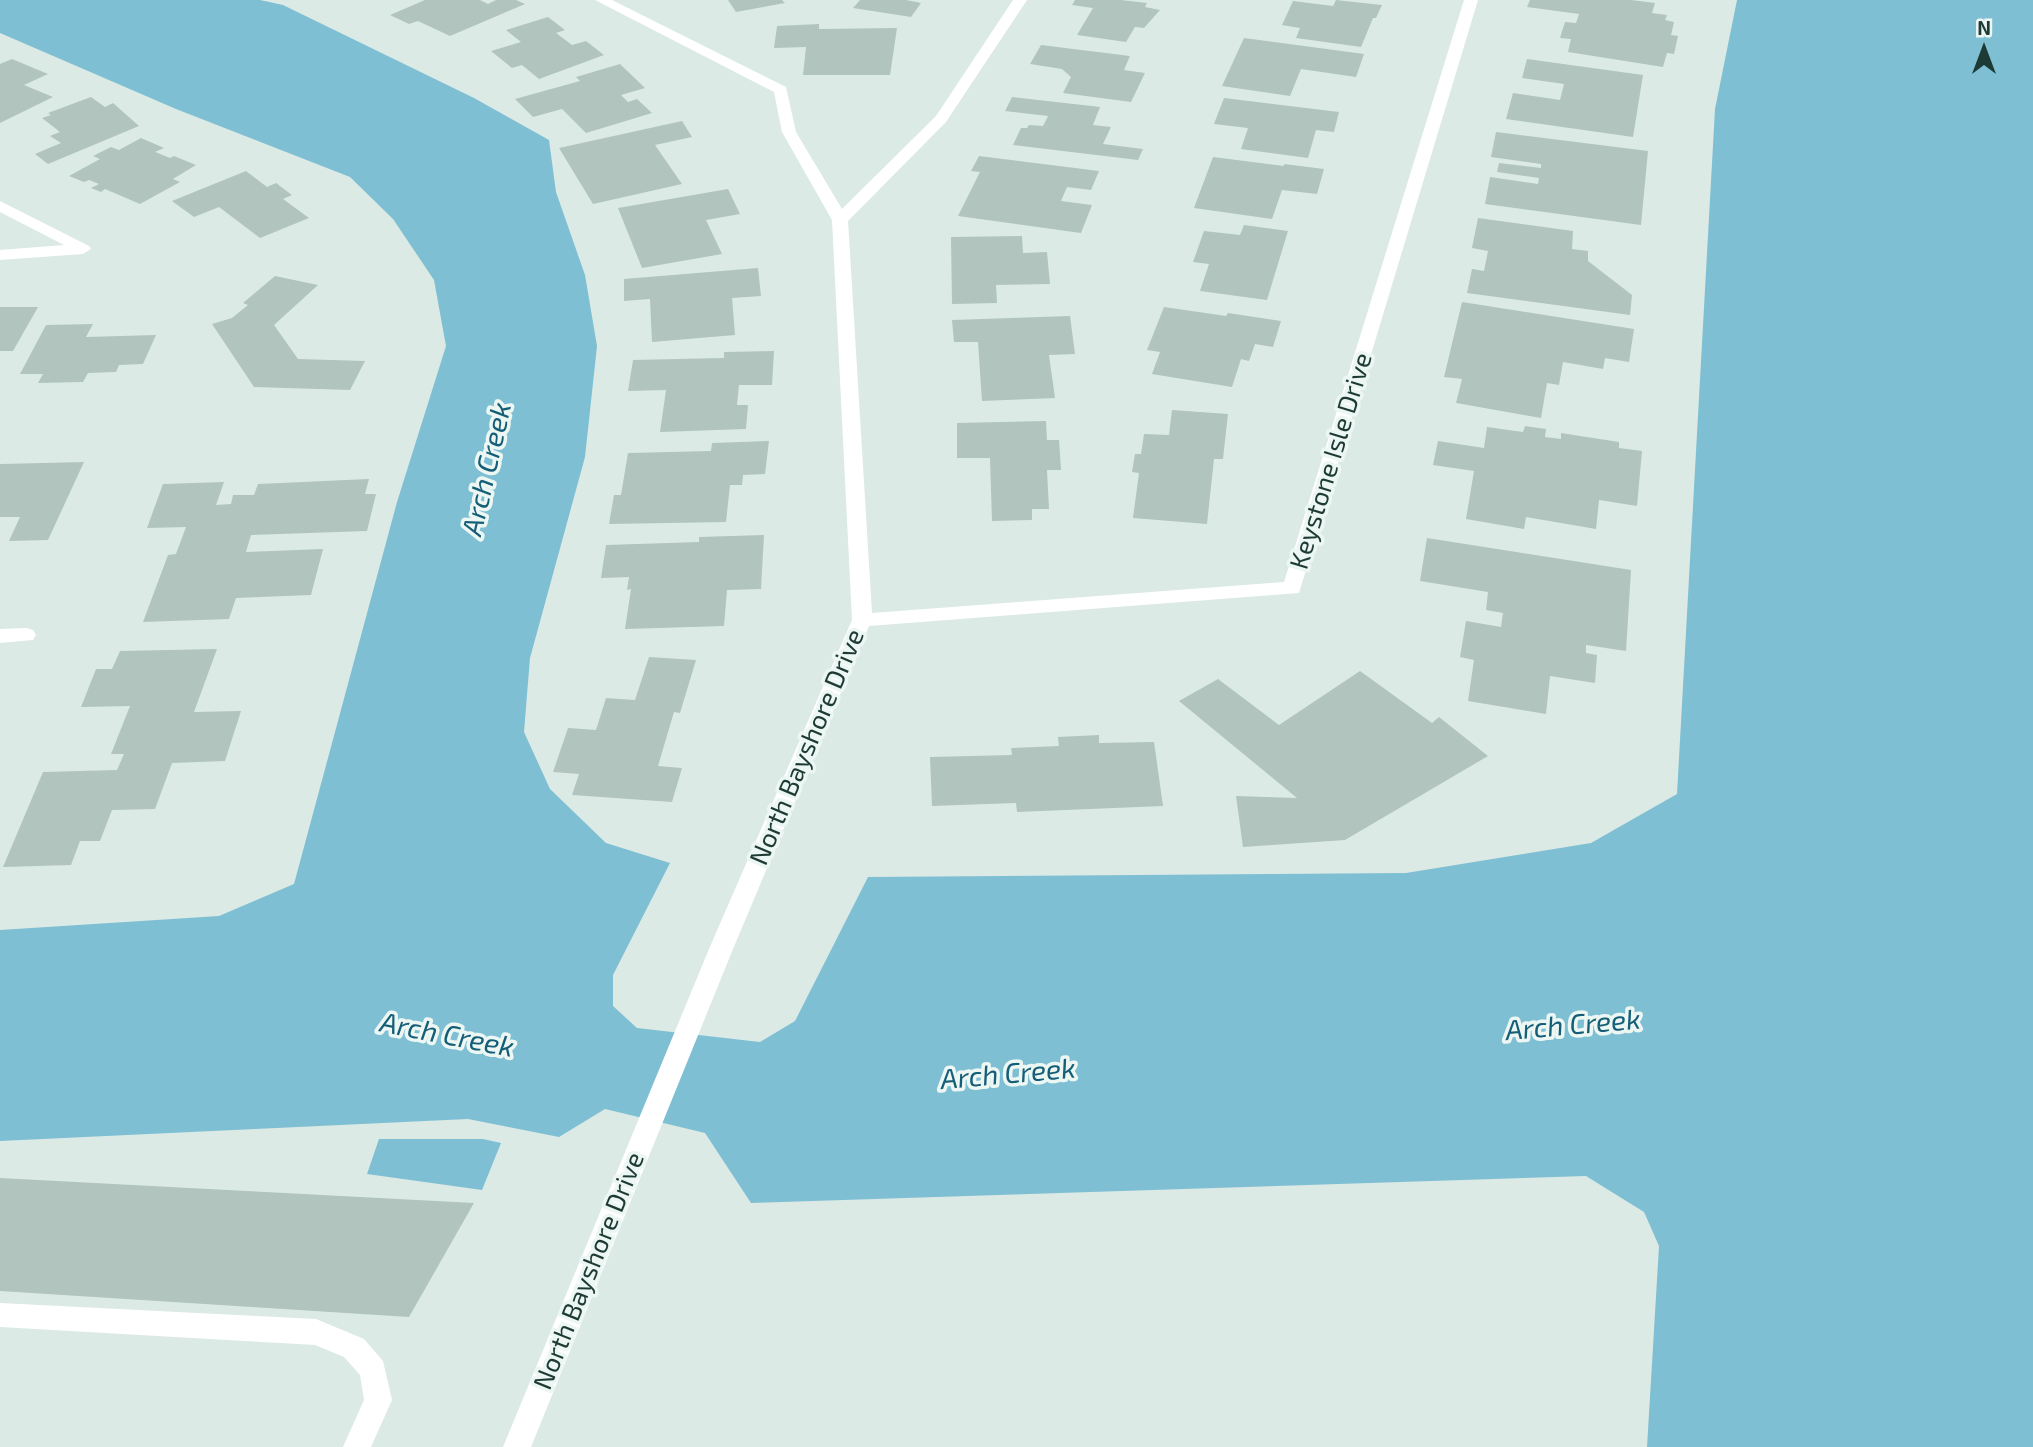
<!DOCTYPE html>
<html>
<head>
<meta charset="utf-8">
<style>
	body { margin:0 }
	#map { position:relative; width:2033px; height:1447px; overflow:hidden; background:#dceae5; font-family:"Exo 2",sans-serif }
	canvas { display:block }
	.north { position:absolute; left:1949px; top:14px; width:70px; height:70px; -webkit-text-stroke:5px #ecf6f2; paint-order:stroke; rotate:0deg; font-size:19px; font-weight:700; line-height:28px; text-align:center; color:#1d3a35 }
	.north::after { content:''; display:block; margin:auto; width:24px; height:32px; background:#1d3a35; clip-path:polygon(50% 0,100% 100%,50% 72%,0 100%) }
</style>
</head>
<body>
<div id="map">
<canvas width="2033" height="1447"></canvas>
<div class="north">N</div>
</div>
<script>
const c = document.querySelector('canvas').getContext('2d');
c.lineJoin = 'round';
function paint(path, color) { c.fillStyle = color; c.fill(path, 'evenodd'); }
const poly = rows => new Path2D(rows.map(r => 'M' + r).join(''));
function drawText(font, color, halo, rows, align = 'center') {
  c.font = font + ' "Exo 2",sans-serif'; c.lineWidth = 7; c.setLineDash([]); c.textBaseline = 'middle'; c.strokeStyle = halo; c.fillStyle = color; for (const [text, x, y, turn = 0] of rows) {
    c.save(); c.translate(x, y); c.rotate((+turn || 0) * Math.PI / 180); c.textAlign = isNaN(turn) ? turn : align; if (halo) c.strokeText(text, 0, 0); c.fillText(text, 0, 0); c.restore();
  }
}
paint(poly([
	[0,0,260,0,283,5,474,98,549,140,556,192,585,275,597,346,585,457,530,658,524,732,550,789,606,843,670,863,613,975,613,1006,637,1028,760,1042,795,1021,868,877,1406,873,1591,843,1677,794,1715,109,1737,0,2033,0,2033,1447,1647,1447,1659,1246,1644,1212,1586,1176,751,1203,705,1133,605,1109,559,1137,468,1119,0,1141,0,930,219,916,294,884,397,502,446,346,434,280,393,219,350,177,176,109,0,33],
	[379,1139,483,1139,501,1143,482,1190,367,1174]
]), '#7fbfd4');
paint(poly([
	[425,0,480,0,488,4,496,0,516,0,525,4,450,36,418,21,409,24,390,15],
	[728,0,782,0,785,3,736,12],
	[860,0,906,0,921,3,911,17,853,8],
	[1075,0,1121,0,1147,3,1145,7,1160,10,1144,28,1135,27,1126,42,1077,35,1093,8,1072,5],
	[1336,0,1382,5,1376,18,1373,18,1361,47,1296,38,1300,28,1282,25,1293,1,1333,6],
	[1530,0,1631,0,1655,3,1652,13,1667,15,1665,20,1674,22,1671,35,1678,36,1674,54,1667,53,1663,67,1568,52,1571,39,1560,38,1565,22,1576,23,1579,14,1527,7],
	[548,17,565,30,556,33,572,45,586,41,604,55,539,79,522,65,512,68,491,51,521,42,506,30],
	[819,24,819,29,897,28,890,75,803,75,806,47,774,48,777,26],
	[1244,38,1364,54,1356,77,1301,69,1290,96,1222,86],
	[1041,45,1130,56,1124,70,1145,73,1131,102,1063,93,1071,77,1062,69,1030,64],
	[12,59,48,74,24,85,53,97,0,123,0,64],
	[1527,59,1643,75,1633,137,1506,119,1513,93,1560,100,1564,84,1522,78],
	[620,64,645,88,621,95,628,102,637,99,652,113,586,133,562,109,533,117,515,99,580,81,576,77],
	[91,97,105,107,113,103,139,126,48,164,35,154,61,143,50,136,60,132,42,118,51,115,48,113],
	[1012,97,1100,107,1093,125,1111,127,1103,144,1143,149,1138,160,1013,145,1021,128,1027,128,1029,125,1043,126,1048,116,1005,111],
	[1224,98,1339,112,1334,132,1316,130,1308,158,1241,149,1248,128,1214,124],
	[682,121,692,137,655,145,682,184,593,204,559,148],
	[1496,132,1648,151,1641,225,1485,204,1490,177,1538,184,1539,178,1497,172,1499,163,1541,168,1541,164,1491,157],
	[141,138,164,148,155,152,170,158,174,156,196,165,173,179,180,182,140,204,105,189,101,192,91,188,99,184,89,180,84,182,69,176,100,159,93,156,111,147,119,150],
	[979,156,1099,171,1091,190,1067,187,1061,201,1092,205,1081,233,958,216,980,172,971,171],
	[1213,157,1284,166,1284,164,1324,169,1317,194,1282,190,1272,219,1194,208],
	[246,171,267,187,276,183,292,195,283,199,309,218,260,238,219,207,194,217,172,201],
	[728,189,740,214,706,220,722,254,642,268,618,208],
	[1478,218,1573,231,1572,249,1588,251,1588,261,1632,295,1630,315,1467,293,1472,269,1484,271,1488,251,1472,248],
	[1244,225,1288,231,1267,300,1200,291,1209,264,1193,262,1204,231,1240,235],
	[1022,236,1023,253,1047,252,1050,284,996,285,997,303,952,304,951,237],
	[758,268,761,296,732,298,735,335,652,342,650,299,624,301,624,279],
	[275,276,318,285,274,325,298,359,365,361,350,390,254,387,212,324,232,318,248,305,243,303],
	[1462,302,1634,329,1629,362,1605,358,1603,369,1563,362,1559,385,1547,383,1541,418,1456,403,1462,379,1444,377],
	[0,307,38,307,13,351,0,351],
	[1164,307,1226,316,1228,313,1281,321,1273,347,1255,344,1249,361,1241,359,1232,387,1152,374,1160,352,1147,350],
	[1070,316,1075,354,1049,355,1055,398,982,401,978,342,954,342,952,320],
	[93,324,86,337,156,335,143,364,119,365,116,372,88,373,83,382,38,383,43,374,20,374,46,325],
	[774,351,772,385,739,385,737,405,748,405,746,429,660,432,666,390,628,391,633,360,724,358,724,352],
	[1172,410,1228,414,1223,459,1214,459,1207,524,1133,518,1139,473,1132,472,1135,454,1141,454,1144,434,1169,435],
	[1046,421,1047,440,1059,440,1061,470,1047,470,1049,509,1032,509,1032,520,992,521,990,458,957,458,957,423],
	[1525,426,1546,429,1545,437,1561,439,1561,433,1619,442,1619,448,1642,451,1637,506,1599,500,1596,529,1526,517,1524,529,1466,519,1474,471,1433,465,1438,441,1484,448,1487,427,1523,432],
	[769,441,765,474,743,475,742,485,730,485,726,522,609,524,614,495,621,495,628,453,711,451,712,443],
	[84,462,48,540,9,541,20,517,0,517,0,464],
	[369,479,365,494,376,494,367,531,251,535,246,552,323,549,311,595,236,598,229,619,143,622,168,555,176,554,186,527,147,528,163,484,224,482,216,505,231,504,233,495,254,495,258,484],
	[764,535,761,589,727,590,724,626,625,629,631,589,627,590,629,577,601,578,606,545,699,542,699,537],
	[1427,538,1631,570,1626,651,1586,645,1586,653,1597,655,1595,683,1550,676,1546,714,1468,701,1474,660,1460,657,1466,621,1501,627,1503,613,1486,610,1488,592,1420,581],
	[217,649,194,712,241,711,225,761,172,763,155,809,112,810,100,841,80,841,71,865,3,867,43,772,117,770,124,754,111,754,130,706,81,707,96,669,112,669,120,651],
	[649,657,696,660,680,713,674,712,658,766,682,768,672,802,572,795,579,774,553,772,568,728,596,730,606,698,635,700],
	[1360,671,1432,723,1439,717,1488,756,1345,840,1243,847,1236,796,1297,798,1179,701,1218,679,1279,725],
	[1099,735,1099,743,1154,742,1163,806,1017,812,1016,803,932,806,930,757,1012,755,1011,748,1059,746,1058,737],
	[0,1178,474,1203,409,1317,0,1291]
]), '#b1c4be');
paint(poly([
	[0,1303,316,1319,364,1339,383,1361,392,1400,371,1447,343,1447,364,1400,360,1375,344,1357,315,1345,0,1327,0,1303]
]), '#fff');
paint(poly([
	[595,0,612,0,786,87,796,132,842,209,936,116,1013,0,1027,0,946,122,848,221,872,613,1284,582,1464,0,1478,0,1299,593,869,626,733,949,531,1447,503,1447,709,949,852,620,832,220,782,132,774,92,595,0],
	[0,201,89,246,91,249,83,254,0,260,0,250,64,245,0,212,0,201],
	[26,628,33,630,36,635,33,640,0,643,0,629,26,628]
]), '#fff');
drawText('26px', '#1d3a35', '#ecf6f2', [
	["Keystone Isle Drive",1331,461,-73],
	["North Bayshore Drive",807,747,-67],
	["North Bayshore Drive",589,1271,-68]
]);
drawText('italic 28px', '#155e78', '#ecf6f2', [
	["Arch Creek",487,469,-77],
	["Arch Creek",1573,1025,-5],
	["Arch Creek",447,1035,11],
	["Arch Creek",1008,1074,-5]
]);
</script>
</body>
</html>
